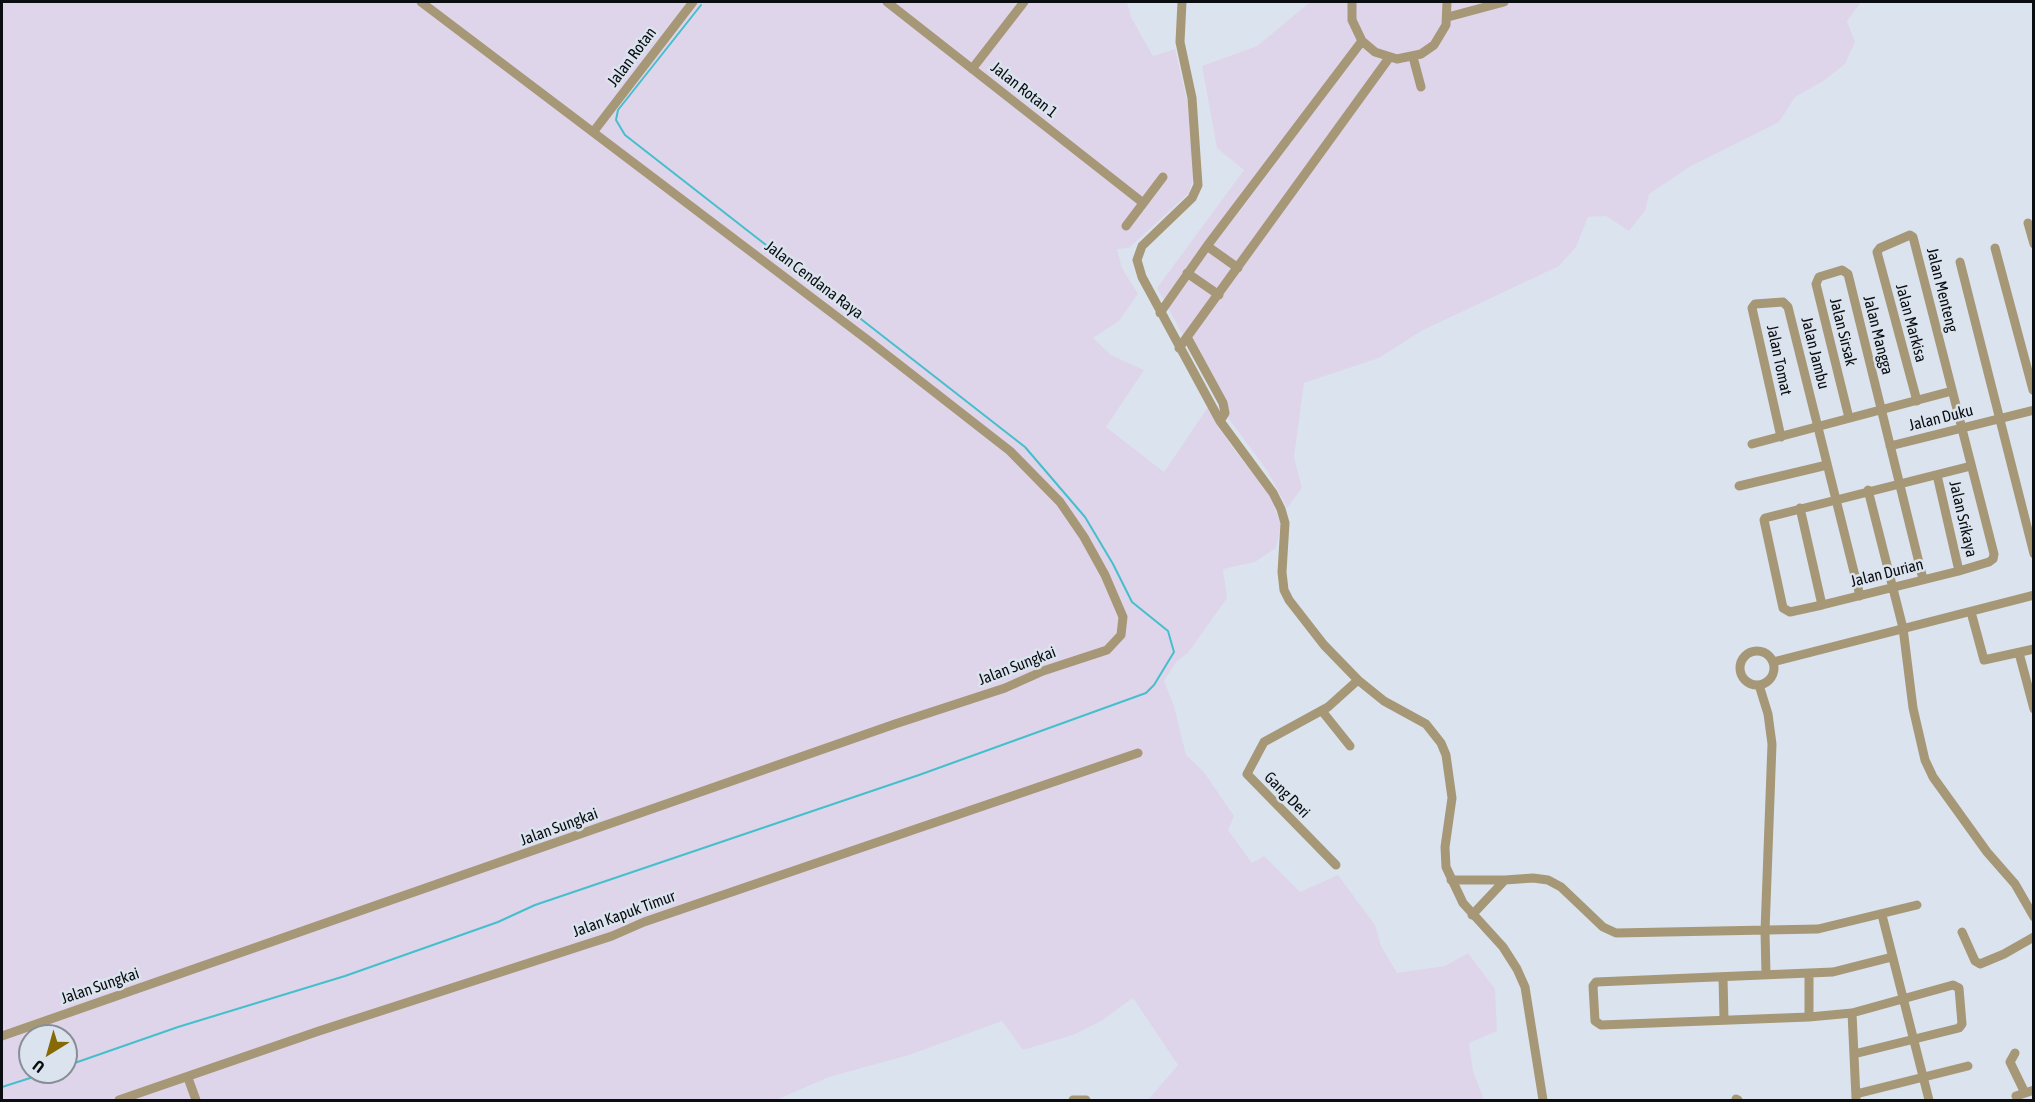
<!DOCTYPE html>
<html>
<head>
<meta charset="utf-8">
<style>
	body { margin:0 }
	#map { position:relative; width:2035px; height:1102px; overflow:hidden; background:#dbe4ee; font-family:"Asap Condensed",sans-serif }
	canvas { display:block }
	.frame { position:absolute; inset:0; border:3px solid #0b0e11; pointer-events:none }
	.north { position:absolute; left:18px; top:1024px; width:60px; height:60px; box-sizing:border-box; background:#dbe4ee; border:2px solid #888e96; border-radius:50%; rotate:217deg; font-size:16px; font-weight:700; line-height:24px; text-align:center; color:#0b0e11 }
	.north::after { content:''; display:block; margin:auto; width:21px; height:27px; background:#866a05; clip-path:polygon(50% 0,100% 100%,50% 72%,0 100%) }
</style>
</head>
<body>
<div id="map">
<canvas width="2035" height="1102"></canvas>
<div class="frame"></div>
<div class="north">U</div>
</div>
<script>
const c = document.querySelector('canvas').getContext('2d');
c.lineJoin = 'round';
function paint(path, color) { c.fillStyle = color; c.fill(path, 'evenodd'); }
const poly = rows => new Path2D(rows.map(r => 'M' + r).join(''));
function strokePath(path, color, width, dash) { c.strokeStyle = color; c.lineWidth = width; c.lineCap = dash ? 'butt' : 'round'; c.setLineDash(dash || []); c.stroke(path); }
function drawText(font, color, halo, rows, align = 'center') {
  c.font = font + ' "Asap Condensed",sans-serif'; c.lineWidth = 5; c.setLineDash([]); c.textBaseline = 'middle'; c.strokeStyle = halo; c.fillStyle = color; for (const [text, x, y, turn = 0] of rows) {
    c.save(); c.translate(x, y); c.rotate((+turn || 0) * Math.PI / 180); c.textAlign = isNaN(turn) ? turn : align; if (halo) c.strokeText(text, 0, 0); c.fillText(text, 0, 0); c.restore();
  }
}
paint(poly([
	[2,2,1127,2,1131,17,1153,56,1175,49,1188,105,1193,179,1189,193,1129,248,1117,249,1122,268,1138,294,1119,321,1093,338,1111,355,1144,370,1106,427,1164,472,1208,407,1230,444,1270,496,1281,525,1276,548,1255,562,1223,569,1227,598,1188,653,1177,661,1164,681,1174,706,1186,755,1204,772,1234,816,1228,830,1252,863,1264,856,1300,892,1338,875,1375,925,1381,946,1397,973,1445,966,1468,953,1495,989,1497,1031,1469,1043,1473,1071,1484,1100,1148,1100,1178,1065,1133,998,1101,1021,1073,1035,1023,1050,1002,1021,909,1055,829,1077,776,1100,2,1100],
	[30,1036,66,1036,66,1072,30,1072],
	[1310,2,1861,2,1847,21,1855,42,1845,64,1825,80,1795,97,1779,122,1691,166,1649,194,1645,211,1629,231,1606,216,1588,217,1576,247,1559,266,1421,331,1379,358,1304,383,1294,457,1302,488,1287,508,1268,472,1229,419,1157,288,1244,170,1217,148,1202,66,1257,46]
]), '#ded5ea');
strokePath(poly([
	[66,1066,178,1027,345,976,498,922,535,905,919,775,1146,693,1154,685,1174,652,1168,631,1132,602,1113,564,1085,517,1025,447,625,135,616,120,618,110,701,5],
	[2,1087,49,1072]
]), '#45bfcc', 2);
strokePath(poly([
	[887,2,1142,202],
	[1182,2,1180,42,1192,98,1198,185,1192,198,1142,246,1137,260,1142,277,1220,421,1273,493,1281,509,1285,523,1282,572,1284,590,1289,600,1324,645,1358,680,1384,701,1426,724,1441,743,1446,755,1452,798,1445,847,1446,867,1463,903,1503,947,1517,969,1525,987,1543,1100],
	[1352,2,1352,20,1362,41,1375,52,1397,59,1421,54,1434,45,1446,25,1447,2],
	[1448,17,1504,2],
	[1413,57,1421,87],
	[972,69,1024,2],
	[594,131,693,2],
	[2028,223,2034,244],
	[1126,226,1163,177],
	[1207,246,1238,268],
	[1995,248,2033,390],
	[1960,262,2034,554],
	[1187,273,1219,295],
	[1160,313,1207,246,1362,41],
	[1187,337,1223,403,1225,413,1220,421],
	[1179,348,1389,58],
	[1917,401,1877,252,1880,248,1910,235,1913,237,1994,554,1993,559,1989,562,1959,571,1822,605,1790,612,1783,608,1764,520,1765,518,1971,466],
	[1849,418,1816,284,1819,277,1842,270,1848,274,1923,579],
	[1781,437,1752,308,1755,304,1783,302,1788,307,1860,596],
	[1752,444,1952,391],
	[1890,446,2034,410],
	[1937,475,1959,571],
	[1739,486,1827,465],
	[1868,490,1903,628,1913,708,1925,760,1933,777,1987,852,2015,884,2034,917],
	[1800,508,1822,605],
	[1971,612,1984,660,2034,649],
	'1740 668a17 17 0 1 1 34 0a17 17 0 1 1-34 0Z',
	[2019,653,2034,709],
	[1773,662,2034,595],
	[1759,685,1768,714,1772,744,1765,931,1766,975],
	[1322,711,1350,746],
	[1336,865,1247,774,1264,742,1328,707,1358,680],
	[1451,880,1505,880,1533,878,1548,880,1561,887,1603,927,1616,933,1818,929,1917,905],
	[1472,915,1505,880],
	[1882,915,1929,1100],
	[1962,932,1975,961,1980,964,2004,954,2034,937],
	[1809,974,1809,1017],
	[1723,977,1724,1019],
	[1852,1013,1856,1098],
	[2,1036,895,724,1005,688,1043,671,1107,650,1121,635,1123,617,1105,575,1084,537,1060,502,1010,451,869,341,421,2],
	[2015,1053,2010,1062,2025,1093],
	[1854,1054,1959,1028,1962,1024,1959,988,1953,985,1852,1013,1809,1017,1601,1025,1595,1021,1593,986,1596,982,1833,972,1892,957],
	[188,1078,196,1100],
	[1856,1094,1968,1066],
	[2016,1096,2034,1090],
	[1736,1099,1738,1100],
	[119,1100,319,1031,612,936,644,922,1138,753],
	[1073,1100,1086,1100]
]), '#a69877', 9);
drawText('16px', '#0b0e11', '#dbe4ee', [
	["Jalan Rotan",632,57,-53],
	["Jalan Rotan 1",1024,90,38],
	["Jalan Cendana Raya",814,280,37],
	["Jalan Menteng",1942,290,76],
	["Jalan Markisa",1911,323,75],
	["Jalan Sirsak",1843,332,76],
	["Jalan Mangga",1878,335,76],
	["Jalan Jambu",1815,353,76],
	["Jalan Tomat",1779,360,78],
	["Jalan Duku",1941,418,-14],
	["Jalan Srikaya",1963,519,77],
	["Jalan Durian",1887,573,-14],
	["Jalan Sungkai",1017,666,-21],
	["Gang Deri",1287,795,45],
	["Jalan Sungkai",559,827,-20],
	["Jalan Kapuk Timur",624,914,-20],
	["Jalan Sungkai",100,986,-19]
]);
</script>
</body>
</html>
